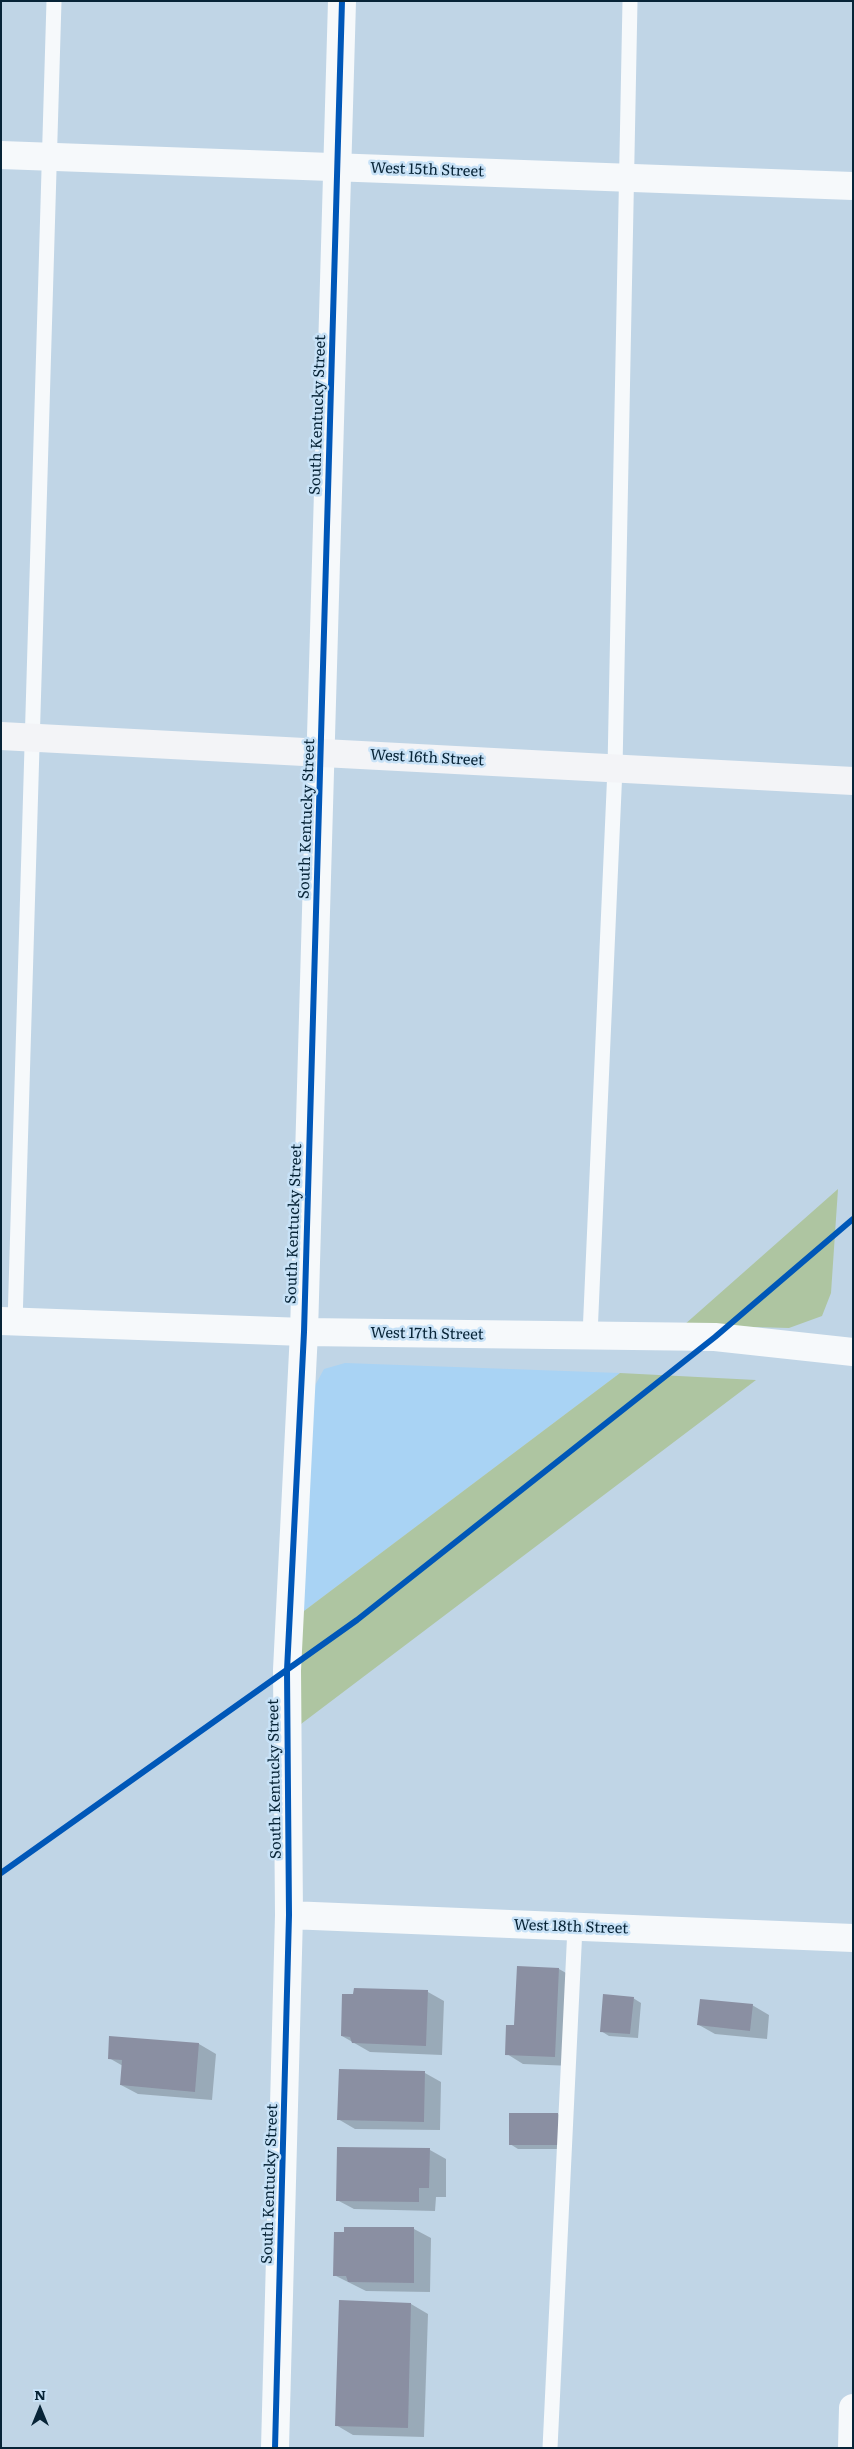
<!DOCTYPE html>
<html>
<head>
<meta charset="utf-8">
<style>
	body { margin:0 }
	#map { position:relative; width:854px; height:2449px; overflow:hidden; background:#c0d5e6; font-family:Literata,serif }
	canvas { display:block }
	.frame { position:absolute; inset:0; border:2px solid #072437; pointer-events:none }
	.north { position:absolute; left:15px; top:2384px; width:50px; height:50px; -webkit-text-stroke:4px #c8e2f7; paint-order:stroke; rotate:0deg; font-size:14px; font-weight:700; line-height:20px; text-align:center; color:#072437 }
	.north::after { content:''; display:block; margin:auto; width:18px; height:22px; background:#072437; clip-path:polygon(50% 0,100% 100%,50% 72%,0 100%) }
</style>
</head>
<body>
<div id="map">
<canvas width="854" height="2449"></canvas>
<div class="frame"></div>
<div class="north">N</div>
</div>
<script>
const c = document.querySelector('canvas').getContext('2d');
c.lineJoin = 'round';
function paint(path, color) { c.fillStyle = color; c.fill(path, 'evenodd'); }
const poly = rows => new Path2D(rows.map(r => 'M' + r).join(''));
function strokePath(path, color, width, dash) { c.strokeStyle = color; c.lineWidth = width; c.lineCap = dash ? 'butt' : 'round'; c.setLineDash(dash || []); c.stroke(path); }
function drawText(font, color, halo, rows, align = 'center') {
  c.font = font + ' Literata,serif'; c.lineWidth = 5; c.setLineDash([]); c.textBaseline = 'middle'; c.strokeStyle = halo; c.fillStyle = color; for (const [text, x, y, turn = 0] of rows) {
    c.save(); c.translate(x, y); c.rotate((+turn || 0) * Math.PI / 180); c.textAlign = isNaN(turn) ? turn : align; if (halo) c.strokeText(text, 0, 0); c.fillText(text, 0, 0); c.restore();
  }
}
paint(poly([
	[345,1363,620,1373,300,1614,312,1391,324,1369]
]), '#a9d3f4');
paint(poly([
	[838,1189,831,1293,822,1316,789,1328,684,1325],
	[620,1373,756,1380,301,1724,300,1614]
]), '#aec5a1');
paint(poly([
	[559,1969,575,1978,572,2066,523,2064,507,2054,515,2027],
	[428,1992,444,2001,442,2055,370,2052,342,2036],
	[633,1998,641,2003,638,2038,609,2036,601,2031],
	[752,2005,769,2015,767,2039,715,2034,699,2025],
	[110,2037,199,2044,216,2054,212,2100,138,2094,121,2085,123,2066,109,2058],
	[425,2073,441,2082,440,2130,355,2129,338,2119],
	[558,2114,566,2119,566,2149,518,2149,510,2144],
	[430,2150,446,2159,446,2197,436,2197,435,2211,354,2209,337,2200],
	[345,2228,414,2229,431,2238,430,2292,366,2291,334,2275],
	[340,2302,411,2304,428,2314,424,2437,353,2435,336,2425]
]), '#0003');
paint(poly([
	[517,1966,559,1968,555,2057,505,2055,506,2025,514,2025],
	[354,1988,428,1990,426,2046,352,2043,350,2037,341,2036,342,1994,353,1994],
	[603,1994,634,1997,630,2034,600,2032],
	[700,1999,753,2004,750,2031,697,2025],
	[109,2036,199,2043,195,2092,120,2085,122,2060,108,2059],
	[339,2069,425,2071,424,2122,337,2120],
	[509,2113,558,2113,558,2145,509,2145],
	[337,2147,430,2148,429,2188,419,2188,419,2202,336,2201],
	[344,2227,414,2227,414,2283,348,2282,346,2276,333,2276,334,2232,344,2232],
	[339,2300,411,2303,408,2428,335,2426]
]), '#8a8fa2');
strokePath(poly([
	[15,1323,54,1],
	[590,1335,615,768,630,1],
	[550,2448,575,1927]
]), '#f6f9fb', 15);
strokePath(poly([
	[1,155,853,186],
	[1,1321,304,1332,715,1337,853,1352],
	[289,1915,853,1938],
	[275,2448,289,1915,287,1670,304,1332,342,1],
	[852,2448,853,2408]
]), '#f6f9fb', 28);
strokePath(poly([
	[1,736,853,781]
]), '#f3f4f7', 28);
strokePath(poly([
	[1,1873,357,1620,715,1337,853,1219],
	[275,2448,289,1915,287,1670,304,1332,342,1]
]), '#0057b8', 6);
drawText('15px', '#072437', '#c8e2f7', [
	["West 15th Street",427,170,2],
	["South Kentucky Street",318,415,-88],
	["West 16th Street",427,758,3],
	["South Kentucky Street",307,819,-88],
	["South Kentucky Street",294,1224,-88],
	["West 17th Street",427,1334,1],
	["South Kentucky Street",275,1779,-91],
	["West 18th Street",571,1927,2],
	["South Kentucky Street",270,2184,-88]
]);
</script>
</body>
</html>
